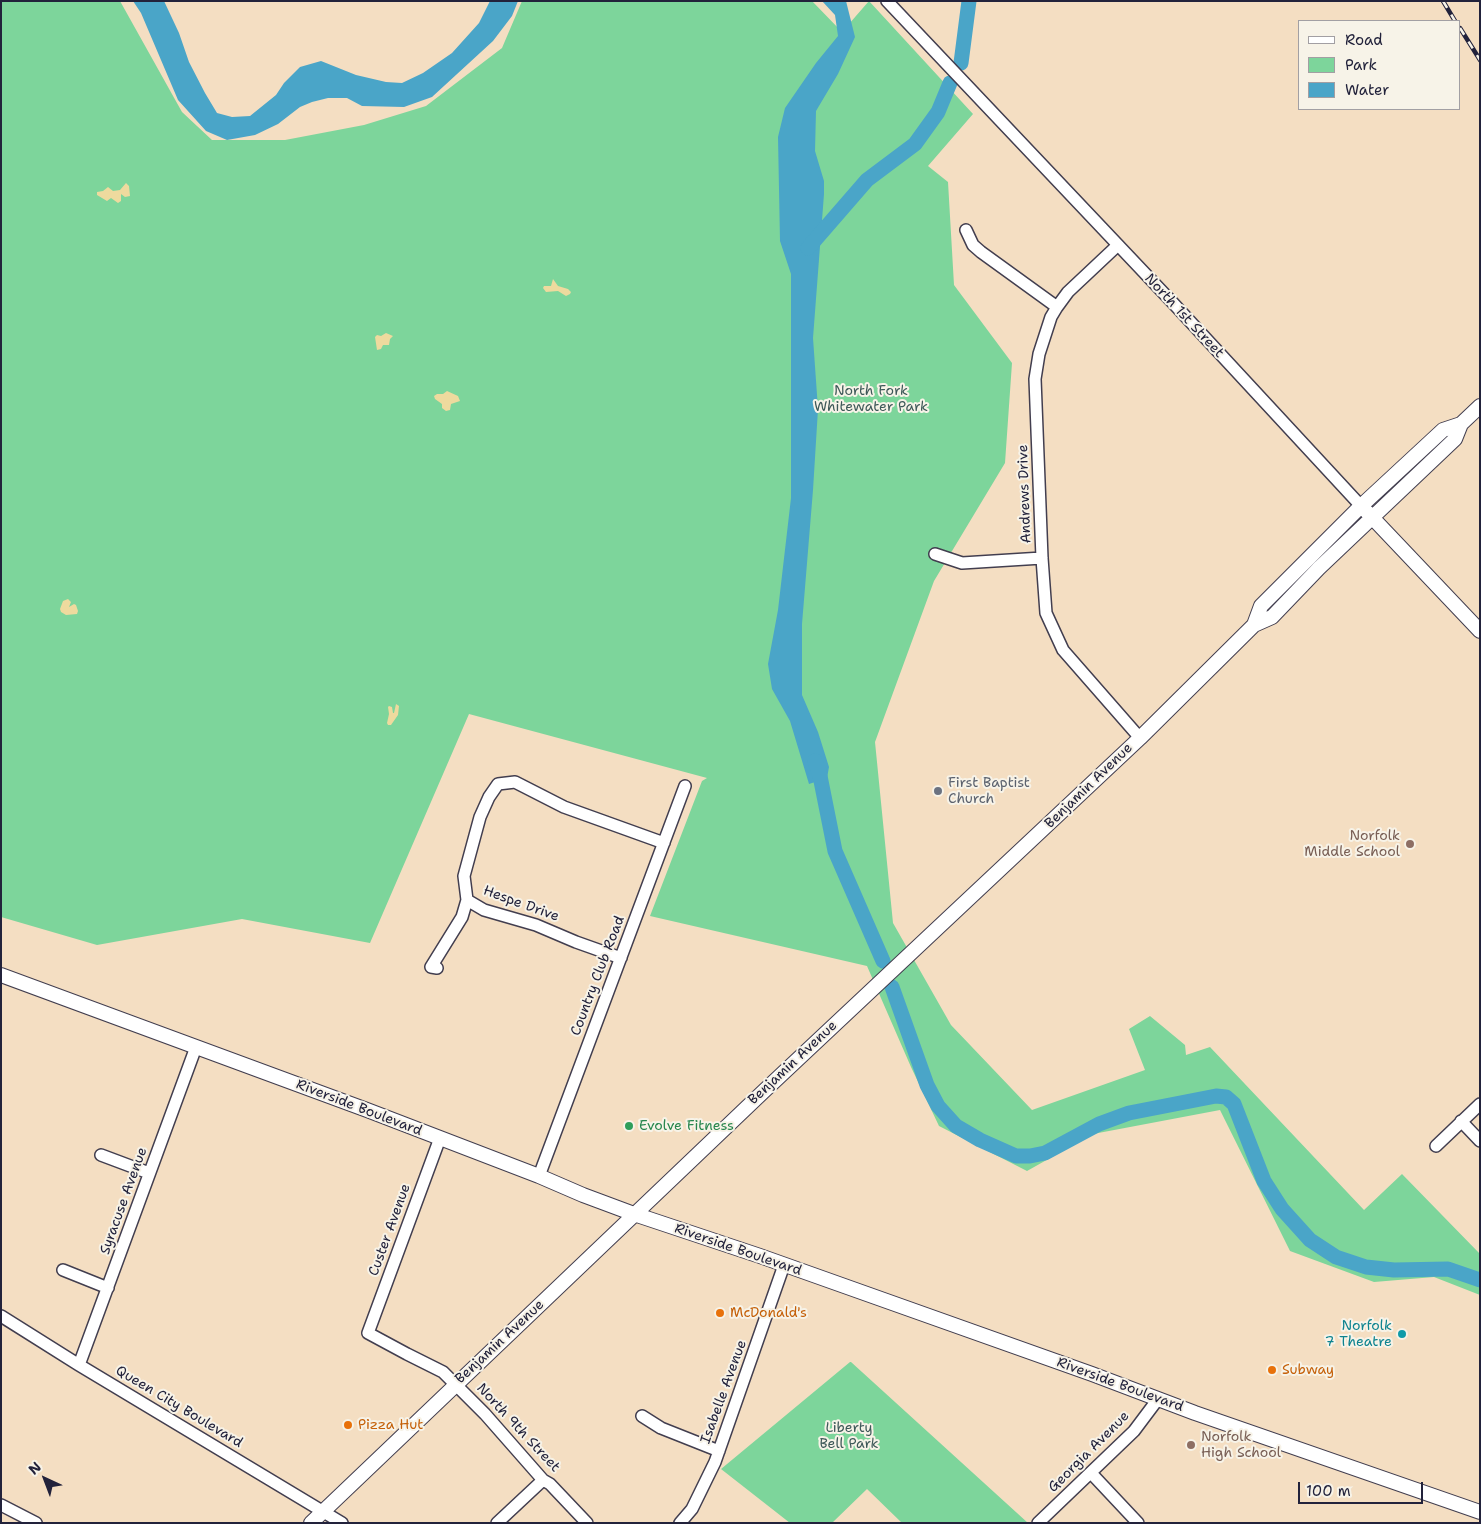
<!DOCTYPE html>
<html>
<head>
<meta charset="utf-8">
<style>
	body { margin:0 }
	#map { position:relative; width:1481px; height:1524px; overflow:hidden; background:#f4dec2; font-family:"Shantell Sans",sans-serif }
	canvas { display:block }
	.frame { position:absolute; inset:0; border:2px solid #22223b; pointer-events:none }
	.legend { position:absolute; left:1298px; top:20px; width:162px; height:90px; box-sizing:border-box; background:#f7f3e8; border:1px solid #a29fa3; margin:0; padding:6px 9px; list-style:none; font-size:15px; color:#22223b }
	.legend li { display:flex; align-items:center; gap:10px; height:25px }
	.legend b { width:25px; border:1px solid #a29fa3 }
	.north { position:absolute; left:20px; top:1454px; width:50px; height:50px; -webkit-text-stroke:4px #f7f3e8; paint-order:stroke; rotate:317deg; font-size:14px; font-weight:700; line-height:20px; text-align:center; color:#22223b }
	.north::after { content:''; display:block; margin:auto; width:18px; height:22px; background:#22223b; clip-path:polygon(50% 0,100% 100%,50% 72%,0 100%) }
	.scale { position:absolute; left:1298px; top:1482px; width:125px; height:22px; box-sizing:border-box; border:2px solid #22223b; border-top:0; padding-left:6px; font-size:15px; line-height:18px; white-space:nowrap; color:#22223b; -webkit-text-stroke:4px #f7f3e8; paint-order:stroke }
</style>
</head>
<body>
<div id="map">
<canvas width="1481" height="1524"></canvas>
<div class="frame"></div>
<ul class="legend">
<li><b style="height:6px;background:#fff"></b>Road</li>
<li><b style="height:14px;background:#7dd59b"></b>Park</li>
<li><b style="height:14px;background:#4aa5c8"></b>Water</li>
</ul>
<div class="north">N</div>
<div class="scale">100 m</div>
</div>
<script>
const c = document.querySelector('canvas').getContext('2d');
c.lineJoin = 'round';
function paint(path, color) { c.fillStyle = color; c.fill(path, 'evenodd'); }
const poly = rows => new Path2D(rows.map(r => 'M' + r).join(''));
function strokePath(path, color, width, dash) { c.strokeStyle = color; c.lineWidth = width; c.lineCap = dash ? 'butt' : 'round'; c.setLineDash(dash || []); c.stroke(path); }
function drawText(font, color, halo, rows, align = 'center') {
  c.font = font + ' "Shantell Sans",sans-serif'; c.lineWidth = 4; c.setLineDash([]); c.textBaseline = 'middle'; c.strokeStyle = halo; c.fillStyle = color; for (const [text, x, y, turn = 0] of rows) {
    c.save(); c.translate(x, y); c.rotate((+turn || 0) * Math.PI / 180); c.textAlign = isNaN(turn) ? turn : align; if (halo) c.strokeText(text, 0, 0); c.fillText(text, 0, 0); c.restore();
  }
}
paint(poly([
	[1,1,120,1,182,112,212,140,285,140,364,125,426,106,502,48,522,1,812,1,842,32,869,1,973,114,928,166,948,182,954,285,1012,363,1005,463,934,581,875,742,893,923,951,1025,1032,1110,1145,1070,1129,1029,1150,1016,1185,1045,1186,1055,1210,1047,1364,1210,1402,1174,1480,1254,1480,1295,1434,1277,1374,1282,1290,1251,1220,1110,1093,1134,1027,1171,939,1126,911,1067,867,966,650,916,702,781,707,778,469,714,370,943,242,919,97,945,1,917],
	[850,1362,851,1362,1028,1523,902,1523,867,1489,832,1523,790,1523,721,1469]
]), '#7dd59b');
paint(poly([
	[126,183,129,186,130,196,125,197,121,194,121,201,118,203,111,198,107,201,97,195,97,192,103,191,108,187,113,191,120,190],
	[553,279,558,286,568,289,571,292,570,294,566,296,558,291,546,292,543,288,544,286,551,286],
	[386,333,393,336,390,339,389,345,383,345,381,349,377,350,375,337,377,335,381,336],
	[447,391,458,396,460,401,451,404,450,410,446,411,442,408,442,404,435,399,434,396,437,394,443,394],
	[68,599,71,602,69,607,74,604,76,605,78,611,77,614,66,615,61,612,60,609,63,601],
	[396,704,399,706,398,715,391,725,388,725,387,723,389,714,388,707,389,706,392,707,393,713,394,713]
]), '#eeda9e');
paint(poly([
	[133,1,164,1,179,33,189,62,205,93,217,113,232,117,250,116,276,95,284,83,300,67,321,61,356,75,386,82,402,83,423,73,452,53,479,23,490,1,518,1,512,16,493,41,432,97,404,107,362,106,347,98,328,98,312,102,300,107,278,124,255,135,227,140,206,131,178,100,141,13],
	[822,1,846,1,855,37,838,74,816,111,815,151,824,181,824,194,813,338,818,409,813,490,802,624,802,695,818,732,829,767,827,778,809,784,790,721,772,689,768,664,778,610,791,498,791,274,780,241,778,137,785,108,816,63,838,36,835,15]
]), '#4aa5c8');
strokePath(poly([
	[961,63,969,1],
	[808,248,867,180,915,144,938,112,950,83],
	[815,761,819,771,835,851,883,961],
	[892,987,927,1085,938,1106,956,1126,980,1140,1016,1156,1030,1156,1045,1153,1099,1124,1129,1113,1216,1096,1226,1097,1234,1104,1264,1181,1282,1209,1310,1240,1336,1257,1366,1267,1394,1270,1448,1269,1480,1280]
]), '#4aa5c8', 15);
const minor = poly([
	[887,1,1173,303,1361,506],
	[966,230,973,245,981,252,1057,307],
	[1118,245,1068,292,1057,307,1051,317,1039,354,1035,379,1042,558,1046,613,1063,650,1140,738],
	[935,554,962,563,1042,558],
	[467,900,484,910,536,925,576,942,621,958],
	[437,968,431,967,462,917,467,900,464,876,480,817,489,797,498,784,515,782,564,807,664,843],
	[1461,1121,1480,1141],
	[440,1138,368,1333,407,1354,443,1372,485,1414,543,1480,550,1484,587,1523],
	[1436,1146,1480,1104],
	[101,1155,149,1173],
	[539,1176,685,786],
	[63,1270,108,1288],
	[1,1316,79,1365,342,1523],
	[79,1365,196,1047],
	[642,1416,661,1428,719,1451],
	[1091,1473,1138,1523],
	[1,1505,36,1523],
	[497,1523,543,1480],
	[680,1523,692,1509,715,1462,784,1265],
	[1038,1523,1134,1431,1158,1399]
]);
const major = poly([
	[1367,512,1480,631],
	[1254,625,1261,606,1361,506,1443,430,1461,424,1480,406],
	[1,975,367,1110,539,1176,583,1195,634,1214,760,1256,1092,1374,1195,1413,1480,1512],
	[311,1523,764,1091,1140,738,1254,625,1272,617,1319,568,1455,439,1461,424]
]);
strokePath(minor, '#423e4f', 14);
strokePath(major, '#423e4f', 16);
strokePath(minor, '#fff', 11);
strokePath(major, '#fff', 14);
const rail = poly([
	[1443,1,1455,21],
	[1460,28,1480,60]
]);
strokePath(rail, '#22223b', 4.5);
strokePath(rail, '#f7f3e8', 2.5, [8]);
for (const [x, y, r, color] of [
	[938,791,5,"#6b7280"],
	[1410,844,5,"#8d6e63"],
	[629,1126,5,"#2e9e5b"],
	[720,1313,5,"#e8710a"],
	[1402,1334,5,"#0f9aa8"],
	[1272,1370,5,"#e8710a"],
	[348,1425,5,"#e8710a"],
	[1191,1445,5,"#8d6e63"]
]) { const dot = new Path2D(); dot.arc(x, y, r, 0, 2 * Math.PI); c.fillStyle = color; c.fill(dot); strokePath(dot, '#f7f3e8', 2); }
drawText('14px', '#22223b', '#f7f3e8', [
	["North 1st Street",1184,316,47],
	["Andrews Drive",1025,494,-92],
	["Benjamin Avenue",1089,786,-44],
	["Hespe Drive",521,904,20],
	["Country Club Road",598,976,-69],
	["Benjamin Avenue",793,1063,-43],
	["Riverside Boulevard",359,1108,21],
	["Syracuse Avenue",124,1201,-70],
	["Custer Avenue",390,1230,-70],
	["Riverside Boulevard",738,1250,19],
	["Benjamin Avenue",500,1342,-43],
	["Riverside Boulevard",1120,1385,20],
	["Isabelle Avenue",724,1392,-70],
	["Queen City Boulevard",179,1407,31],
	["North 9th Street",518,1428,47],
	["Georgia Avenue",1089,1452,-45]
]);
drawText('14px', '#3d5858', '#f7f3e8', [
	["North Fork",871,391],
	["Whitewater Park",871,407],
	["Liberty",849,1428],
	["Bell Park",849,1444]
]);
drawText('14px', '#5b616d', '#f7f3e8', [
	["First Baptist",948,783],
	["Church",948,799]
], 'left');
drawText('14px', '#785e54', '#f7f3e8', [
	["Norfolk",1400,836],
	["Middle School",1400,852],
	["Norfolk",1201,1437,"left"],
	["High School",1201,1453,"left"]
], 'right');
drawText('14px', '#27864d', '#f7f3e8', [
	["Evolve Fitness",639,1126]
], 'left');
drawText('14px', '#c56008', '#f7f3e8', [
	["McDonald's",730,1313],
	["Subway",1282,1370],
	["Pizza Hut",358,1425]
], 'left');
drawText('14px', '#0d838f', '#f7f3e8', [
	["Norfolk",1392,1326],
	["7 Theatre",1392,1342]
], 'right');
</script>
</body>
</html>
